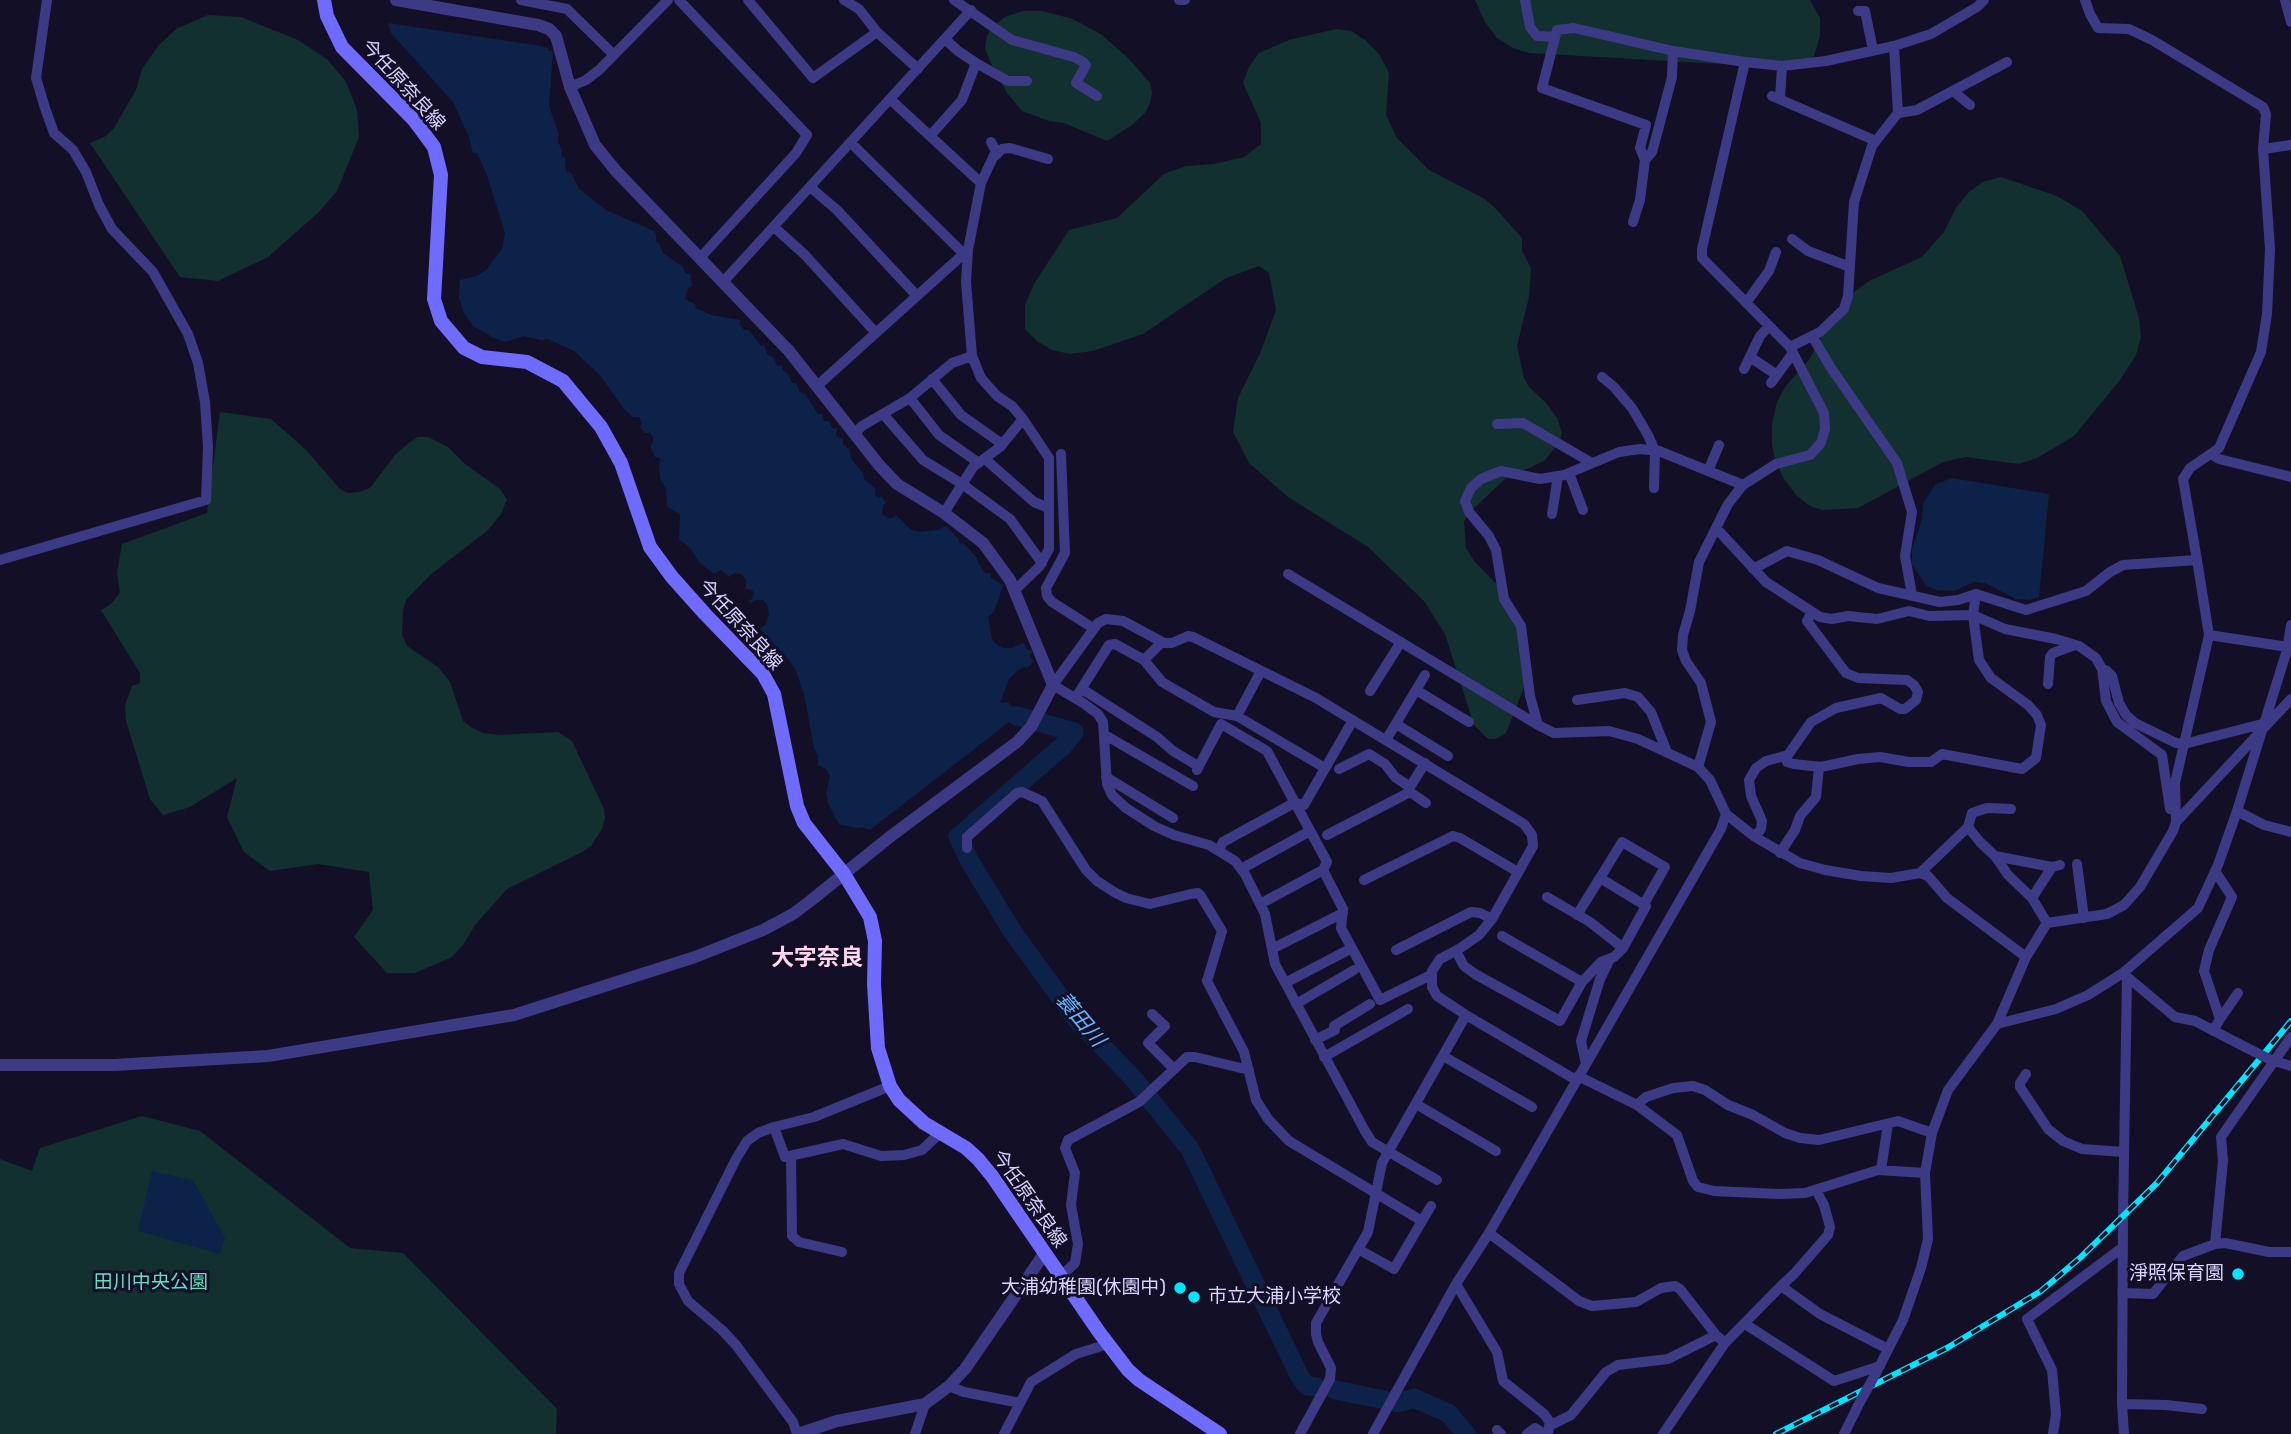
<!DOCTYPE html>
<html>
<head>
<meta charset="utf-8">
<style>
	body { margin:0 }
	canvas { display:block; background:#130f26 }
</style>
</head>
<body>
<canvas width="2291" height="1434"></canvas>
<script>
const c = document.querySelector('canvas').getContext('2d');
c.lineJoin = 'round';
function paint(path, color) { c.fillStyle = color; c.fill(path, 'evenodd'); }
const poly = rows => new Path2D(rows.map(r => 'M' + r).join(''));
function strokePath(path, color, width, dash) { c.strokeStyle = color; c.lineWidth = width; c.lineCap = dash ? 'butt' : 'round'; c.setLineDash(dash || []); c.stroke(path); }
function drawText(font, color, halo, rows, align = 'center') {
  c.font = font + ' Rubik,"Noto Sans JP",sans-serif'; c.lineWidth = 6; c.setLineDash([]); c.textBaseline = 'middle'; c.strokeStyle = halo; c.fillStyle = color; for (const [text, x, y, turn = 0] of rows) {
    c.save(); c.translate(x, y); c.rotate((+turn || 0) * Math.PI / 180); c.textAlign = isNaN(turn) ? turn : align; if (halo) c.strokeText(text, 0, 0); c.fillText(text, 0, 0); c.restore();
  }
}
paint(poly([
	[1475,0,1810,0,1820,18,1820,36,1814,56,1805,61,1773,67,1529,53,1513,48,1497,38,1485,22],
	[1023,11,1042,11,1073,19,1102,35,1128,58,1150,83,1152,93,1150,103,1145,113,1132,125,1107,141,1064,123,1049,121,1022,111,1007,93,992,66,985,48,987,36,992,27,1005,17],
	[208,15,241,17,298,40,328,60,346,82,357,110,359,137,337,191,319,212,268,257,218,281,180,277,90,143,106,136,114,128,136,90,142,69,158,46,176,29],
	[1336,29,1351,31,1365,40,1379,54,1389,73,1386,115,1397,138,1429,170,1483,198,1495,208,1522,238,1522,251,1531,268,1529,297,1517,346,1524,378,1529,387,1546,403,1557,418,1562,433,1559,443,1544,461,1505,479,1470,512,1464,521,1466,548,1474,561,1509,597,1527,639,1525,685,1506,733,1496,739,1488,739,1474,725,1445,634,1424,601,1368,547,1288,497,1249,463,1233,432,1238,398,1261,351,1276,310,1269,273,1259,266,1226,278,1143,334,1093,351,1070,354,1052,350,1037,341,1025,329,1025,305,1034,284,1069,230,1117,218,1164,174,1186,166,1215,164,1244,157,1261,144,1261,123,1243,83,1249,67,1259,53,1289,40],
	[2001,177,2057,196,2082,211,2120,256,2139,318,2141,337,2136,355,2120,380,2074,436,2037,458,2019,464,1966,457,1943,462,1858,508,1823,510,1812,507,1797,496,1784,479,1775,460,1772,444,1772,424,1777,402,1785,387,1809,360,1834,313,1850,295,1869,281,1922,257,1944,232,1956,208,1969,192,1983,182],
	[220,412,271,419,305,449,340,489,348,493,359,492,370,488,395,455,410,442,418,437,428,437,448,447,465,464,500,489,507,499,501,514,488,530,430,575,406,600,403,611,402,635,407,646,438,667,450,682,463,721,471,727,483,733,499,735,558,732,572,741,604,809,605,818,602,829,591,846,582,852,507,889,475,925,463,945,452,957,415,973,387,973,354,937,373,910,369,872,318,864,270,871,244,852,227,817,237,778,190,807,163,815,150,799,126,721,125,705,132,686,140,683,140,673,101,610,111,604,120,593,117,573,122,544,207,513],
	[142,1116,200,1131,350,1248,403,1253,557,1409,556,1434,0,1434,0,1159,32,1171,40,1148]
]), '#12302f');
paint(poly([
	[388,23,535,45,548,48,549,51,553,51,549,106,559,135,558,142,562,150,561,156,565,158,566,171,571,173,579,189,606,210,654,231,656,234,656,242,659,243,663,253,683,267,686,274,690,274,692,286,688,288,685,299,695,304,696,308,711,315,740,320,740,325,744,330,749,330,761,346,764,345,767,354,774,358,777,366,782,365,782,370,788,374,792,383,796,383,800,392,805,394,818,414,822,414,823,421,829,421,832,428,837,429,836,436,843,439,843,444,849,449,852,460,863,473,864,479,875,488,875,495,878,498,882,497,886,503,883,505,882,514,888,518,893,518,896,515,910,529,918,532,938,530,946,526,959,539,959,543,964,544,977,558,978,563,985,573,990,573,991,578,1003,585,994,612,988,617,992,639,996,644,1003,648,1011,648,1024,643,1027,649,1032,651,1030,658,1034,661,1027,668,1024,667,1017,671,1009,679,1000,703,1008,702,1019,714,1032,714,1027,722,1013,719,870,830,862,827,857,828,839,824,828,803,826,793,830,776,826,769,818,765,818,756,814,748,804,694,796,671,790,661,760,629,766,624,767,620,769,614,767,604,763,600,756,600,751,603,748,601,752,599,754,593,752,590,746,589,746,580,741,574,734,573,729,577,721,570,714,574,699,562,691,549,679,539,680,515,667,506,666,488,661,481,659,467,660,458,655,457,650,446,653,442,653,437,650,433,645,433,640,427,642,422,639,417,633,417,625,410,599,374,574,351,548,339,541,340,524,336,505,342,494,338,473,326,464,313,459,298,460,280,477,276,486,270,502,249,505,233,487,175,477,153,473,153,469,137,453,102,391,33],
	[1951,478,2049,494,2039,597,2029,600,2016,599,1985,583,1974,582,1954,591,1937,590,1926,586,1912,564,1912,550,1922,520,1923,504,1935,485],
	[152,1171,193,1180,225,1238,220,1254,138,1231]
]), '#0c2248');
strokePath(poly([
	[1017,716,1074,732,1064,745,958,837,969,860,1012,931,1076,1019,1132,1077,1190,1149,1300,1377,1307,1386,1316,1387],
	[1335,1390,1385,1400],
	[1398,1403,1414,1398,1448,1413,1466,1434]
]), '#0c2248', 19);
strokePath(poly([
	[521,0,567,9,614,55],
	[679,0,807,135,796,153,700,258],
	[748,0,813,78,877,32,918,69],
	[844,0,859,9,877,32],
	[954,0,1012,40,1074,57,1083,62,1086,65,1076,83,1097,96],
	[1179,0,1185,0],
	[1525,0,1530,27,1537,36,1555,37],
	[2285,0,2291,22],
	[1858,11,1865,11,1873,50],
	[976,63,1008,81,1027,81],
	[570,87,586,80,599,70,668,0],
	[1953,91,1970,105],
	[1772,96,1876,141],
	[1780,99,1782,66],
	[891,100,981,183,968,250,966,282,972,356,981,378,997,396,1012,406,1023,419,1000,447,973,467,944,513],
	[1898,113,1917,110,2007,62],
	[930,136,962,100,976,63,958,51,945,39],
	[851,143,964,254],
	[2263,149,2291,145],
	[995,156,1002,149,1010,148,1048,159],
	[1645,160,1652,152,1657,134,1672,77,1673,51],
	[981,183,996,151,991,142],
	[810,187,837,210,917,296],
	[1633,222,1640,200,1645,160,1640,148,1646,125,1542,88,1557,30,1574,28,1673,51,1745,62,1782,66,1826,61,1894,46,1931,34,1977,7,1984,0],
	[774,227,805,255,876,333],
	[1792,239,1808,251,1850,267],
	[723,282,971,10],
	[1746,303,1769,271,1776,252],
	[1812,336,1831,368,1897,463,1912,512,1905,556,1912,595],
	[1790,347,1820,332,1844,309,1848,296,1854,202,1872,146,1898,113,1894,46],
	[1750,357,1777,375],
	[1744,369,1760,336,1769,326],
	[1602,377,1614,387,1632,408,1648,435,1655,451,1654,488],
	[932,379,961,415,1002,444],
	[1771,383,1793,353],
	[817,386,968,250],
	[910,398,939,435,979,463],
	[883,414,923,460,962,484,1010,519,1042,563],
	[1497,424,1523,423,1592,463],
	[855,433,862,426,910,398,952,363,972,356],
	[1061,454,1065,553,1046,588,1047,596,1052,602,1093,628],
	[2212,455,2219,459,2291,477],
	[985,459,1034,502,1049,508],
	[1708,471,1719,445],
	[1569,473,1583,510],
	[1743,485,1659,451,1640,449,1619,452,1564,475,1540,479,1501,471,1481,479,1471,488,1465,501,1469,512,1489,536,1496,550,1504,599,1521,626,1530,696,1538,725,1554,733,1609,731,1638,739,1698,767,1710,780,1726,814,1755,837,1800,863,1825,870,1861,876,1891,878,1920,873,1928,876,1947,898,2026,957],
	[1552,514,1558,476],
	[1717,529,1766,582,1820,617,1832,619,1848,616,1877,619,1909,611,1929,616,1973,615,2005,629,2056,639,2079,646,2096,658,2102,669,2106,701,2117,722,2162,755,2170,809],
	[0,560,206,500,208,447,205,402,198,363,188,334,153,272,112,229,99,205,86,172,73,150,54,133,45,108,36,78,47,0],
	[2197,560,2209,635,2184,744,2266,723],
	[1753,569,1787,551,1818,560,1878,588,1940,602,1958,600,1976,594,2026,610,2086,591,2110,572,2123,565,2197,560,2183,479,2190,468,2219,448,2261,352,2267,314,2270,249,2263,149,2266,114,2263,107,2152,40,2129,29,2098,28,2090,14,2085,0],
	[1288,574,1538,725],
	[1014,591,1039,567,1049,549,1049,458,1023,419],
	[2209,635,2288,647],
	[1144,660,1162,682,1214,712,1237,716,1325,768],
	[2048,684,2050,657,2053,653,2075,645],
	[1082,689,1157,737,1173,751,1198,766],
	[1416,690,1469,722],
	[1370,691,1401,642],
	[1078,694,1109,645,1115,644,1144,660,1162,642],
	[1577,700,1625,693,1638,697,1651,712,1667,752],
	[1237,716,1261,671],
	[1396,724,1448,756],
	[1105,735,1193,786],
	[1386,740,1425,675],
	[1785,757,1787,762,1794,764,1821,767,1858,759,1880,757,1909,762,1931,762,1942,754,2022,769,2036,758,2041,725,2037,715,2028,705,1991,678,1979,660,1973,615,1976,594],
	[1425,763,1410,787,1410,792,1426,803],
	[1698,767,1711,722,1701,683,1686,661,1682,650,1683,635,1690,611,1699,562,1728,504,1743,485,1776,464,1810,455,1821,443,1825,429,1824,413,1790,347,1702,258,1702,249,1745,62],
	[1339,769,1369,754,1385,764,1395,777,1410,787],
	[1197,770,1221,724,1267,751,1327,862,1323,870,1343,909,1341,928,1380,1000,1431,975],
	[1106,777,1173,818],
	[2237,811,2264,825,2291,832],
	[2176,822,2291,699],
	[1968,827,1980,842,1995,856,2052,867],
	[1327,835,1410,792],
	[1755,837,1761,829,1762,821,1751,796,1749,780,1756,768,1766,761,1788,755,1811,722,1836,708,1881,698,1900,709,1905,709,1916,700,1918,692,1914,685,1907,680,1858,678,1846,673,1807,621,1812,612],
	[967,848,967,837,1017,793,1022,792,1042,801,1086,870,1097,881,1114,892,1126,898,1150,904,1191,894,1198,893,1201,896,1222,931,1207,981,1244,1052,1256,1100,1268,1119,1289,1141,1422,1221,1394,1269,1358,1249],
	[1219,850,1223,842,1294,803,1304,805,1353,720],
	[1780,853,1795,830,1800,816,1816,797,1819,767],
	[1995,856,2008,875,2032,898],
	[2077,864,2084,918],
	[1241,869,1310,831],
	[1920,873,1968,827,1972,813,1987,808,2011,809],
	[1364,880,1453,836,1460,838,1518,872],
	[1547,897,1590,922,1623,948],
	[1260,904,1323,870],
	[1577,915,1600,878],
	[2047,923,2032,898,2052,867,2060,865],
	[1272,949,1343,913],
	[1396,950,1471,912,1480,913,1492,919],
	[1456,951,1464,966,1475,974,1560,1021,1582,982,1502,936],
	[2125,975,2175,1017,2195,1021,2247,1048],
	[1582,982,1601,962,1614,957,1623,948,1646,906,1600,878,1622,842,1665,867,1644,904],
	[1285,983,1352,948],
	[1296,1004,1354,970],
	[1152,1014,1165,1026,1148,1043,1173,1068],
	[2220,1019,2238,993],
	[1997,1024,2056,1009,2088,995,2123,973,2198,908,2218,865,2237,811,2287,650,2291,625],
	[2213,1031,2220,1019,2204,971,2209,950,2232,897,2215,871],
	[1315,1040,1335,1030,1334,1026,1370,1004],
	[1443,1056,1532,1107],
	[1324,1057,1408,1009],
	[2271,1060,2291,1066],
	[1586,1064,1581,1041,1600,979,1610,959],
	[2026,1074,2020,1083,2020,1087,2048,1129,2063,1141,2082,1149,2124,1152],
	[1578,1076,1637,1105,1677,1135,1693,1181,1698,1187,1714,1191,1779,1194,1805,1193,1878,1170,1925,1173],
	[1416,1104,1496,1151],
	[1637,1105,1646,1097,1673,1088,1693,1086,1705,1090,1728,1105,1753,1115,1785,1133,1800,1138,1819,1140,1898,1121,1932,1133],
	[774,1127,814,1117,890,1086],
	[791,1156,792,1236,799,1242,842,1252],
	[1881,1170,1888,1124],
	[1437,1180,1372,1142,1365,1131,1275,964,1265,914,1245,874,1235,861,1209,845,1174,835,1154,826,1126,808,1112,795,1107,784,1103,722,1098,714,1083,703,1053,685,1098,623,1106,619,1123,621,1164,643,1172,643,1188,636,1193,637,1316,698,1524,824,1532,835,1533,846,1492,919,1479,935,1459,949,1440,959,1432,971,1432,987,1437,996,1466,1015,1576,1080],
	[1422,1221,1431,1206],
	[1489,1233,1579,1301,1592,1306,1636,1302,1661,1288,1675,1286,1680,1289,1716,1335,1725,1343],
	[2215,1244,2223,1161,2221,1137,2291,1037],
	[1060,1277,1075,1263,1078,1244,1071,1205,1075,1173,1065,1148,1068,1140,1139,1102,1187,1057,1195,1057,1249,1070],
	[1456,1284,1497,1352,1503,1381,1544,1414,1552,1425],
	[1781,1286,1794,1274,1828,1235,1830,1227,1824,1205,1816,1190],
	[2123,1293,2153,1294,2183,1256,2215,1244,2225,1243,2269,1252,2291,1252],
	[1745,1324,1834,1381,1880,1366],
	[1876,1373,1903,1320,1921,1268,1928,1239,1925,1173,1932,1133,1948,1090,1997,1024,2026,957,2047,923,2107,914,2124,905,2140,887,2173,831,2176,822,2175,783,2184,744,2176,743,2135,723,2126,715,2119,703,2112,676,2107,671,2102,669],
	[949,1386,964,1392,1020,1403],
	[2122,1404,2166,1405,2202,1409],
	[1497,1430,1501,1434],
	[797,1434,793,1422,736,1345,722,1330,688,1301,679,1284,679,1273,736,1159,747,1141,758,1133,774,1127,785,1157,843,1144,881,1156,904,1155,922,1150,940,1133],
	[915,1434,925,1404],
	[1004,1434,1031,1382,1076,1354,1108,1344],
	[1300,1434,1330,1379,1331,1368,1318,1342,1316,1334,1316,1323,1368,1232,1382,1163,1466,1015],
	[1373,1434,1456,1284,1489,1233,1721,829,1726,814],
	[1527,1434,1535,1428,1544,1434],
	[1548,1434,1549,1426,1571,1415,1606,1372,1618,1365,1668,1359,1716,1335],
	[1663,1434,1725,1343,1781,1286,1820,1314,1888,1349],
	[1844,1434,1861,1400],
	[2053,1434,2056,1414,2052,1370,2027,1319,2123,1247],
	[2124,1434,2122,1404,2123,1217,2127,977]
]), '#3d3a85', 10);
strokePath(poly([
	[0,1065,114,1065,268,1056,514,1015,695,957,763,930,793,914,809,902,891,836,1017,742,1031,727,1053,685,1010,580,983,543,944,513,897,484,879,465,789,351,616,171,595,145,570,87,556,36,549,29,538,25,396,0],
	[798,1434,837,1421,925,1404,949,1386,965,1369,1044,1254]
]), '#3d3a85', 12);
strokePath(poly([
	[324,0,327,16,342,47,414,120,434,147,441,175,434,299,441,321,464,348,482,357,527,362,563,381,601,427,621,463,650,547,672,577,705,614,763,674,774,694,797,806,804,823,844,874,870,917,875,941,874,984,878,1048,890,1086,899,1100,924,1123,966,1148,978,1159,992,1176,1099,1332,1128,1370,1139,1380,1220,1434]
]), '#6f6bff', 14);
const rail = poly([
	[1776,1434,1947,1348,2041,1291,2081,1257,2157,1183,2291,1021]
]);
strokePath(rail, '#00e5ff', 6);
strokePath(rail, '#130f26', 3.5, [10]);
strokePath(poly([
	[2247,1048,2271,1060],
	[1861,1400,1876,1373]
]), '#3d3a85', 10);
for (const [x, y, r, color] of [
	[2238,1274,7,"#00e5ff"],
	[1180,1288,7,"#00e5ff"],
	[1194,1297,7,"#00e5ff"]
]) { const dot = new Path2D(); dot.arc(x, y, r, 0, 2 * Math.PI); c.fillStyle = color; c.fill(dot); strokePath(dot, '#130f26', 2.5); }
drawText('19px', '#d9d4ff', '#130f26', [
	["今任原奈良線",403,85,48],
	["今任原奈良線",740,625,48],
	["今任原奈良線",1029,1199,55]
]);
drawText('19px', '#d9d4ff', '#130f26', [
	["淨照保育園",2224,1274],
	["大浦幼稚園(休園中)",1166,1288],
	["市立大浦小学校",1208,1297,"left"]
], 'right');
drawText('19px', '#5fe0c0', '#130f26', [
	["田川中央公園",151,1283]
]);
drawText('italic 21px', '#62b6ff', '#130f26', [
	["蓑田川",1080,1020,50]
]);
drawText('bold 23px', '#ffd6f0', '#130f26', [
	["大字奈良",817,958]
]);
</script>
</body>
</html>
